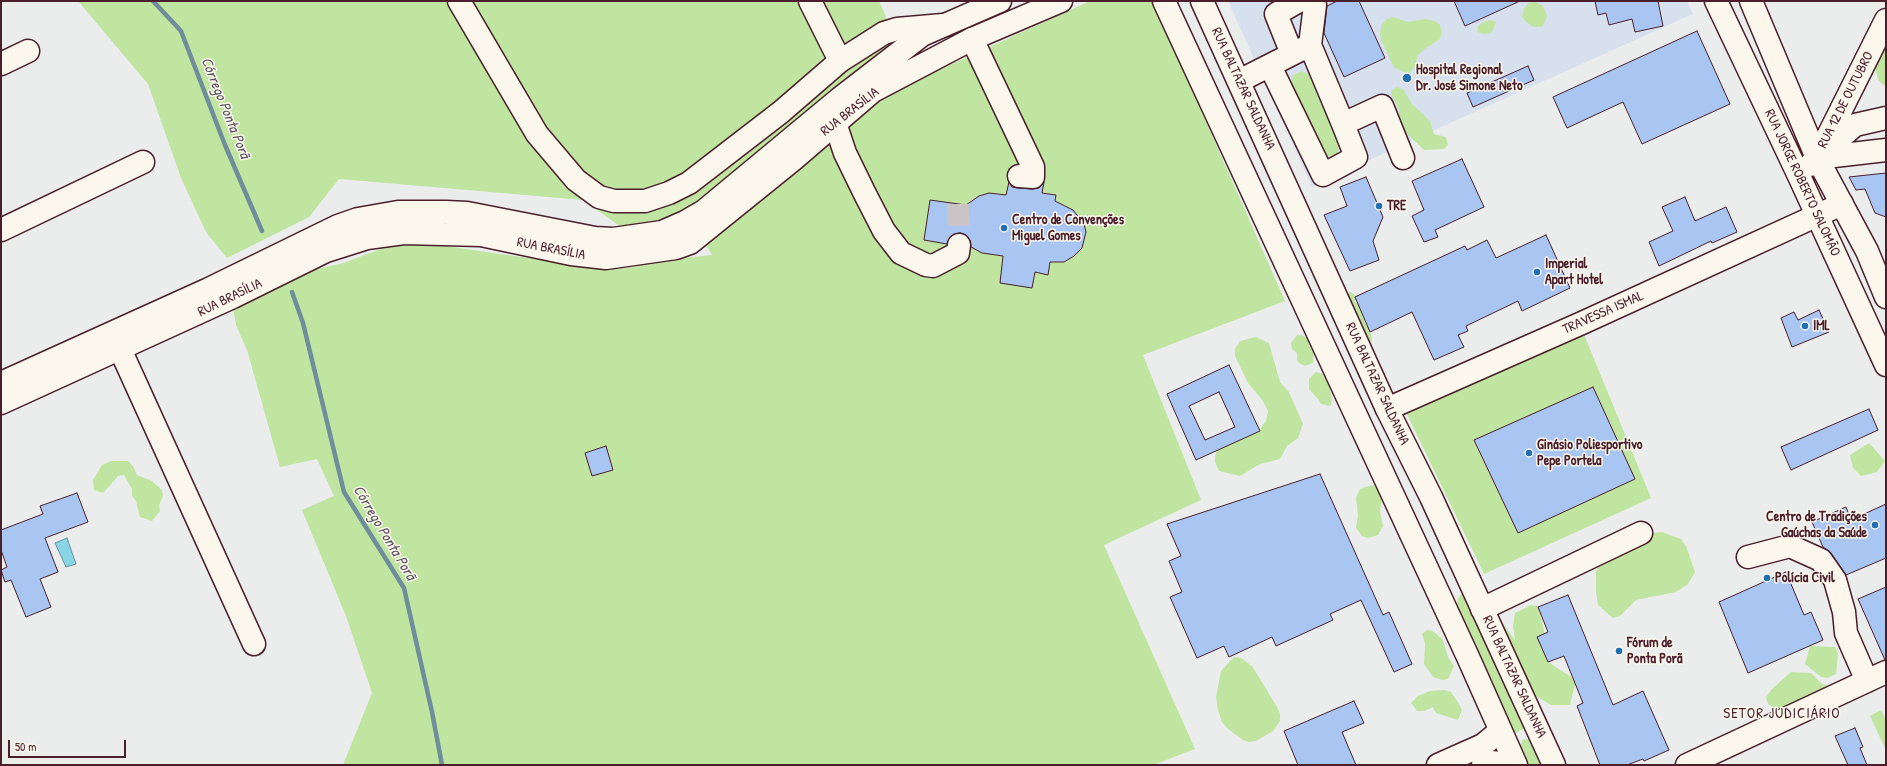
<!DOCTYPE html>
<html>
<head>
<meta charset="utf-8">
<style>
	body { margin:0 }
	#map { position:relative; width:1887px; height:766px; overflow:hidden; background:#ebeded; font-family:"Patrick Hand",sans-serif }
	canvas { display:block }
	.frame { position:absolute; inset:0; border:2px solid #4a1f2b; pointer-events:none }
	.scale { position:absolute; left:8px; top:740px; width:118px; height:18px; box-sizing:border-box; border:2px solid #4a1f2b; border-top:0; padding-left:5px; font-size:12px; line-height:14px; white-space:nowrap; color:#4a1f2b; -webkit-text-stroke:3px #fbf7ec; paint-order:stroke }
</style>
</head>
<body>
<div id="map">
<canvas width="1887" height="766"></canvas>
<div class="frame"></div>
<div class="scale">50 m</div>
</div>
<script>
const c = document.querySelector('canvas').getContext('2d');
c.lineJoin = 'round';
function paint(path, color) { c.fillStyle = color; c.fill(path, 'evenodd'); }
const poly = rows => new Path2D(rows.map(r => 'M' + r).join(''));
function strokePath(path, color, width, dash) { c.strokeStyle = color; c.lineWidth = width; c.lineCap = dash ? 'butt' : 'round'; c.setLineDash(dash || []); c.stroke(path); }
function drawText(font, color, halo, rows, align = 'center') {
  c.font = font + ' "Patrick Hand",sans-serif'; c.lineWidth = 3; c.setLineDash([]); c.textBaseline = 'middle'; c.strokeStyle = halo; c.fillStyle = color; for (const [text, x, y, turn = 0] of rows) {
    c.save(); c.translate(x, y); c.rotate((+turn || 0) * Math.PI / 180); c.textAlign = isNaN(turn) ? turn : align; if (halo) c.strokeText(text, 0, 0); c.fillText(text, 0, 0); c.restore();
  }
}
paint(poly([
	[1228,1,1687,1,1693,14,1408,142,1312,187]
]), '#d7e1ee');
paint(poly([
	[78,1,879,1,898,45,708,202,631,234,583,200,339,179,309,217,227,258,206,232,181,178,148,84],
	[1090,1,1151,1,1156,8,1285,301,1143,355,1201,500,1104,545,1195,749,1153,765,343,765,372,693,346,616,302,510,334,496,317,459,280,467,247,350,236,325,230,290,343,263,381,249,407,245,432,244,597,268,616,269,635,267,654,261,712,255,705,243,887,94],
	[1535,2,1543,6,1547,16,1543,26,1540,27,1533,27,1526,22,1522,16,1524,9,1528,3],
	[1393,17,1408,22,1425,19,1435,21,1440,25,1442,32,1440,39,1426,48,1418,55,1414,68,1409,73,1403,72,1394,67,1381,40,1380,33,1382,24,1387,19],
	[1490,20,1496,22,1493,30,1491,33,1484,34,1477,32,1478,26,1483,22],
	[1886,44,1886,87,1878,80,1875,66],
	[1302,71,1311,75,1317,94,1335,128,1340,145,1337,153,1332,157,1326,156,1322,151,1316,132,1291,85,1293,75],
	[1397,87,1403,89,1412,104,1430,121,1434,134,1446,137,1448,145,1444,149,1424,150,1405,132,1400,120,1399,110,1391,94,1392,90],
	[1351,292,1356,296,1355,302,1361,306,1365,323,1369,328,1372,338,1371,349,1344,294],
	[1583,332,1651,498,1484,574,1404,408],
	[1297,335,1301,335,1307,338,1310,347,1314,353,1313,363,1305,366,1299,363,1297,360,1297,353,1292,349,1291,343],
	[1256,337,1269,343,1280,382,1289,392,1303,424,1298,438,1287,446,1280,459,1260,464,1240,476,1219,471,1215,462,1215,456,1217,450,1258,431,1266,421,1268,411,1263,401,1248,383,1235,356,1235,349,1240,341],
	[1316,372,1323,374,1328,383,1332,399,1331,406,1321,404,1318,399,1309,389,1309,379],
	[1869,443,1885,461,1877,472,1861,476,1853,468,1850,455],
	[121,461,128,461,133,466,137,475,152,481,162,490,163,496,159,505,160,511,152,521,140,517,136,501,132,496,132,489,124,475,118,476,103,493,94,490,93,480,102,465,111,461],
	[1372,485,1376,486,1382,495,1380,512,1383,526,1378,535,1368,538,1362,536,1356,528,1358,515,1356,498,1360,489],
	[1662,532,1681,539,1686,546,1695,572,1688,584,1676,592,1636,600,1620,616,1613,618,1598,605,1596,591,1596,571,1604,560,1628,536],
	[1474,588,1487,590,1500,620,1515,640,1513,626,1515,613,1531,605,1537,606,1540,612,1550,659,1548,662,1576,680,1570,705,1551,705,1534,695,1528,726,1514,734,1455,614,1458,598,1462,593],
	[1427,630,1433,631,1443,640,1448,657,1454,666,1448,679,1442,680,1433,677,1424,664,1425,644,1422,634],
	[1810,646,1835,647,1838,653,1836,674,1827,678,1821,677,1805,664],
	[1234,657,1241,658,1252,666,1277,707,1280,714,1280,721,1273,731,1256,741,1249,742,1243,740,1227,728,1222,722,1218,710,1216,697,1221,671],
	[1791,672,1811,673,1822,684,1835,688,1793,716,1774,708,1768,704,1766,697,1772,689],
	[1444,690,1451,692,1459,704,1462,710,1458,720,1436,713,1433,707,1424,711,1417,711,1411,703,1418,696,1430,691],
	[1881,710,1886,720,1886,750,1870,716],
	[1532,738,1542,746,1540,765,1523,765,1519,753,1522,740]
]), '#bfe5a0');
const water = poly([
	[67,538,76,564,66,567,55,543,67,538]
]);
paint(water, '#87d6e5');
strokePath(water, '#6f8d9b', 1);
strokePath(poly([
	[153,1,181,31,225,145,262,231],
	[292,292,303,323,344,492,404,588,432,712,442,765]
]), '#6f8d9b', 4.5);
const building = poly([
	[1337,1,1359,1,1385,58,1344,77,1324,33,1327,6,1337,1],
	[1454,1,1520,1,1465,26,1454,1],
	[1595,1,1658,1,1663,26,1635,32,1632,19,1609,25,1606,13,1598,15,1595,1],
	[1697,31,1730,104,1642,144,1623,102,1567,128,1553,97,1697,31],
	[1528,66,1534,80,1473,107,1467,93,1528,66],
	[1462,159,1484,207,1435,230,1438,237,1424,242,1412,216,1424,210,1412,181,1462,159],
	[1886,173,1886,217,1875,213,1865,189,1856,190,1849,177,1886,173],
	[1366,177,1383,217,1373,241,1379,260,1350,271,1324,215,1347,206,1340,187,1366,177],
	[1009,182,1012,187,1018,188,1032,189,1039,188,1044,182,1042,193,1056,195,1055,201,1073,210,1084,224,1086,232,1082,248,1074,256,1064,262,1050,262,1048,275,1035,272,1032,288,1000,283,1003,256,982,253,971,247,970,240,966,235,960,233,954,234,949,238,947,244,924,240,930,200,966,205,979,196,989,193,1006,195,1009,182],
	[1685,197,1695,221,1726,207,1737,232,1712,243,1711,241,1659,266,1649,242,1673,231,1662,207,1685,197],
	[1546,235,1570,288,1522,311,1518,301,1466,326,1468,331,1458,335,1464,347,1434,360,1412,312,1370,332,1355,297,1465,246,1467,250,1487,240,1496,258,1546,235],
	[1819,310,1829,332,1792,347,1781,318,1794,312,1798,320,1819,310],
	[1229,365,1260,431,1196,460,1167,394,1229,365],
	[1219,392,1235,427,1205,440,1189,406,1219,392],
	[1593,387,1635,479,1518,533,1474,440,1593,387],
	[1869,409,1878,430,1791,470,1781,447,1869,409],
	[606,446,613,470,592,476,585,453,606,446],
	[1320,474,1383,615,1389,612,1412,664,1394,672,1361,600,1330,614,1333,620,1276,646,1272,637,1229,657,1224,646,1197,658,1170,597,1182,592,1169,561,1181,556,1167,524,1320,474],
	[77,493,88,522,45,538,58,572,40,579,51,607,26,617,11,580,5,582,1,570,7,567,1,550,1,530,43,514,40,506,77,493],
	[1886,504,1886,558,1846,575,1831,553,1823,547,1812,522,1846,507,1851,520,1886,504],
	[1786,572,1804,615,1811,612,1823,640,1748,673,1719,602,1786,572],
	[1886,587,1886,660,1885,660,1858,599,1886,587],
	[1568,595,1613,705,1643,691,1669,750,1644,761,1643,759,1627,765,1600,765,1577,706,1583,703,1564,656,1548,662,1537,637,1548,632,1538,607,1568,595],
	[1354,701,1364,723,1342,732,1356,765,1298,765,1284,731,1354,701],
	[1855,728,1863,747,1860,748,1867,765,1848,765,1835,736,1855,728]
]);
paint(building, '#a9c5f1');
strokePath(building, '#4a1f2b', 1);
strokePath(poly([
	[958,204,959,245]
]), '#cbc4c6', 22, [22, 11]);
const minor = poly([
	[459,1,537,134,576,180,599,197,614,201,645,201,669,193,689,183,781,112,840,61],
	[810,1,840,61,884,33,897,29,943,25],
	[972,39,1033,167,1033,177,1019,176],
	[1310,45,1315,5,1312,1],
	[1292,54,1276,14,1299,1],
	[1,64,28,51],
	[1270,66,1323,175,1356,157,1343,124],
	[1239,81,1310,45,1343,124,1382,106,1403,158],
	[835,123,845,153,864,192,884,231,901,253,926,265,933,266,958,253,959,245],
	[1817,158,1855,125,1886,118],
	[1817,158,1886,150],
	[1,230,143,162],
	[120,349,254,644],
	[1387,409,1582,323,1842,204],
	[1748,557,1790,546,1821,560,1835,580,1844,612,1846,633,1867,681],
	[1482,609,1641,533],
	[1438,765,1483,745,1500,731],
	[1483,765,1490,762,1515,764],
	[1687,765,1886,672]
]);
const major = poly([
	[1164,1,1468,657,1516,765],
	[1202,1,1387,409,1431,497,1554,765],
	[1716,1,1799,176,1886,365],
	[1751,1,1817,158,1867,251,1886,297],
	[1810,165,1817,158,1886,20],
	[1,383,209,289,338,226,358,219,398,212,446,212,467,213,595,238,613,239,662,232,685,222,704,211,839,99,922,35,1000,1],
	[1,403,233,297,326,251,367,238,404,233,481,235,571,254,606,258,676,248,690,243,794,159,873,91,972,39,1061,1]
]);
strokePath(minor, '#4a1f2b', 25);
strokePath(major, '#4a1f2b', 25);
strokePath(minor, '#fbf7ec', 22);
strokePath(major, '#fbf7ec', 22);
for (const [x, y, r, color] of [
	[1407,78,5,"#1f6fb2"],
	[1379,206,4,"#1f6fb2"],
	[1004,228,4,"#1f6fb2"],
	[1537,272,4,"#1f6fb2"],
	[1805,326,4,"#1f6fb2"],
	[1529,453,4,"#1f6fb2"],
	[1875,525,4,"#1f6fb2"],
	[1767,578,4,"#1f6fb2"],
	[1619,651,4,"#1f6fb2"]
]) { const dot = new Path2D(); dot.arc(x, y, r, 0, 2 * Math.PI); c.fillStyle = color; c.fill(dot); strokePath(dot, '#fbf7ec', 1.5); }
drawText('bold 14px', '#4a1f2b', '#fbf7ec', [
	["Hospital Regional",1416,70],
	["Dr. José Simone Neto",1416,86],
	["TRE",1387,206],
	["Centro de Convenções",1012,220],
	["Miguel Gomes",1012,236],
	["Imperial",1545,264],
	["Apart Hotel",1545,280],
	["IML",1813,326],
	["Ginásio Poliesportivo",1537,445],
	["Pepe Portela",1537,461],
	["Centro de Tradições",1867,517,"right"],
	["Gaúchas da Saúde",1867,533,"right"],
	["Polícia Civil",1775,578],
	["Fórum de",1627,643],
	["Ponta Porã",1627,659]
], 'left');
drawText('14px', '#4a1f2b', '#fbf7ec', [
	["RUA BALTAZAR SALDANHA",1243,89,65],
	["RUA 12 DE OUTUBRO",1846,100,-63],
	["RUA BRASÍLIA",850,112,-38],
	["RUA JORGE ROBERTO SALOMÃO",1802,183,65],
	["RUA BRASÍLIA",551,249,11],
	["RUA BRASÍLIA",230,298,-26],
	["TRAVESSA ISMAL",1603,313,-24],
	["RUA BALTAZAR SALDANHA",1377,384,65],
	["RUA BALTAZAR SALDANHA",1514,677,65]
]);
drawText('italic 15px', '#5c5663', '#fbf7ec', [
	["Córrego Ponta Porã",225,108,68],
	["Córrego Ponta Porã",384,533,59]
]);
c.letterSpacing = '1px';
drawText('15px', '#4a1f2b', '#fbf7ec', [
	["SETOR JUDICIÁRIO",1782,714]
]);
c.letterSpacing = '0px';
</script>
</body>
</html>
